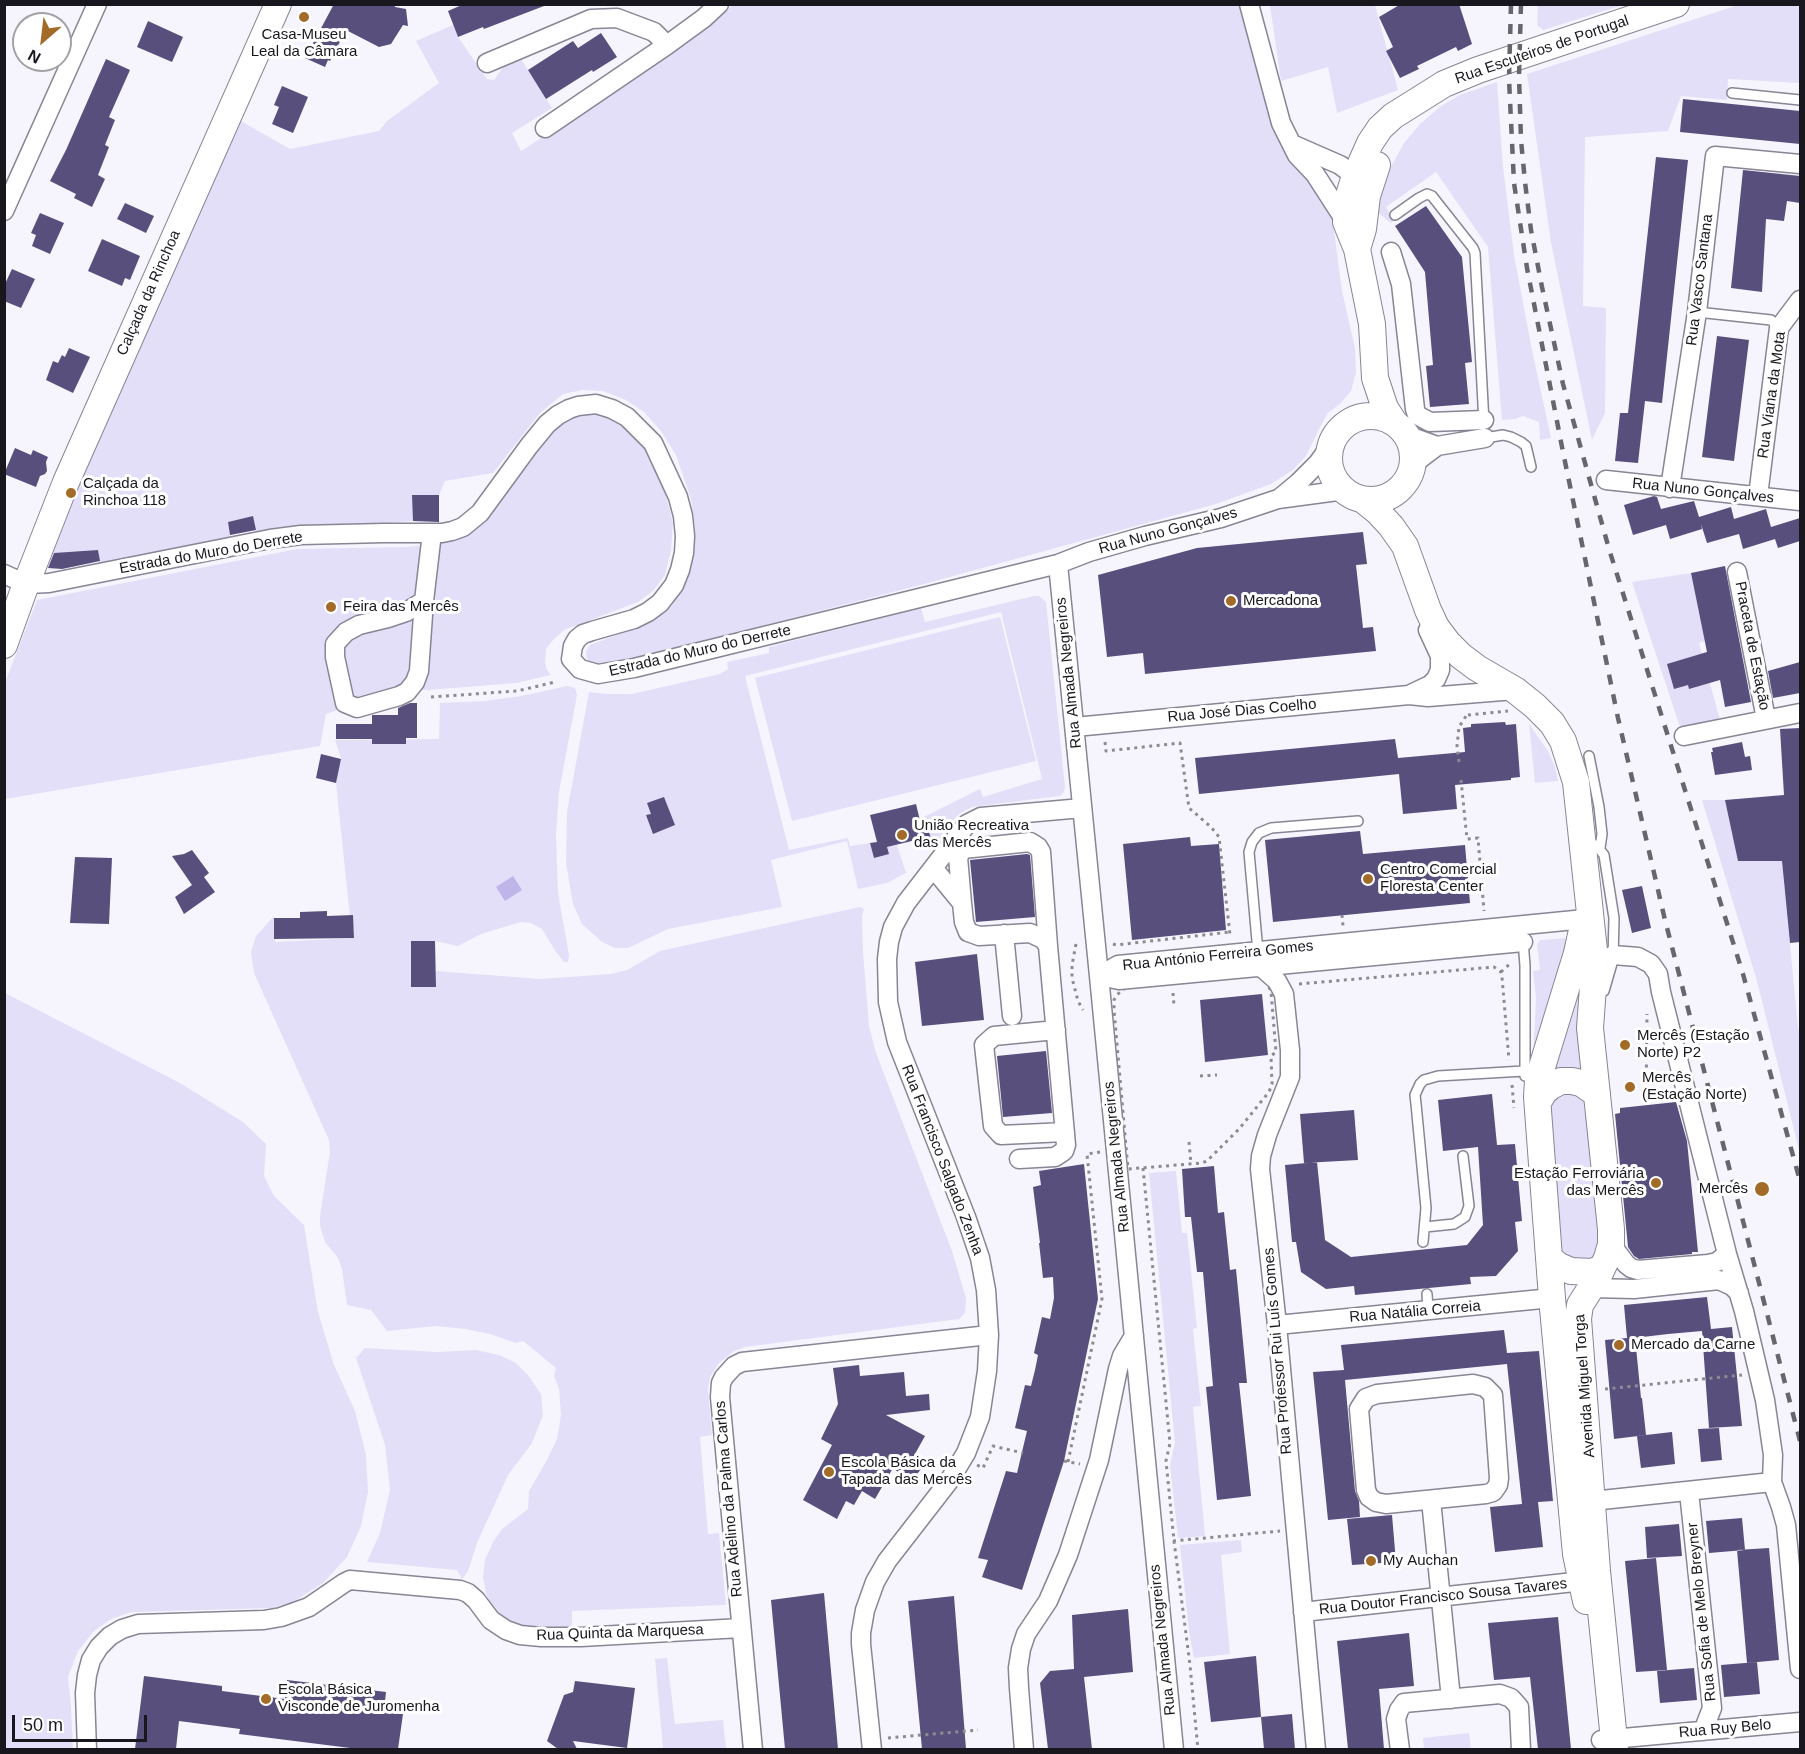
<!DOCTYPE html>
<html>
<head>
<meta charset="utf-8">
<style>
	body { margin:0 }
	#map { position:relative; width:1805px; height:1754px; overflow:hidden; background:#f6f5fe; font-family:Helvetica,sans-serif }
	canvas { display:block }
	.frame { position:absolute; inset:0; border:6px solid #18171d; pointer-events:none }
	.north { position:absolute; left:12px; top:12px; width:60px; height:60px; box-sizing:border-box; background:#fff; border:2px solid #a3a2a5; border-radius:50%; rotate:208deg; font-size:16px; font-weight:700; line-height:24px; text-align:center; color:#18171d }
	.north::after { content:''; display:block; margin:auto; width:21px; height:27px; background:#a26b27; clip-path:polygon(50% 0,100% 100%,50% 72%,0 100%) }
	.scale { position:absolute; left:12px; top:1715px; width:135px; height:27px; box-sizing:border-box; border:3px solid #18171d; border-top:0; padding-left:8px; font-size:18px; line-height:21px; white-space:nowrap; color:#18171d; -webkit-text-stroke:4px #fff; paint-order:stroke }
</style>
</head>
<body>
<div id="map">
<canvas width="1805" height="1754"></canvas>
<div class="frame"></div>
<div class="north">N</div>
<div class="scale">50 m</div>
</div>
<script>
const c = document.querySelector('canvas').getContext('2d');
c.lineJoin = 'round';
function paint(path, color) { c.fillStyle = color; c.fill(path, 'evenodd'); }
const poly = rows => new Path2D(rows.map(r => 'M' + r).join(''));
function strokePath(path, color, width, dash) { c.strokeStyle = color; c.lineWidth = width; c.lineCap = dash ? 'butt' : 'round'; c.setLineDash(dash || []); c.stroke(path); }
function drawText(font, color, halo, rows, align = 'center') {
  c.font = font + ' Helvetica,sans-serif'; c.lineWidth = 6; c.setLineDash([]); c.textBaseline = 'middle'; c.strokeStyle = halo; c.fillStyle = color; for (const [text, x, y, turn = 0] of rows) {
    c.save(); c.translate(x, y); c.rotate((+turn || 0) * Math.PI / 180); c.textAlign = isNaN(turn) ? turn : align; if (halo) c.strokeText(text, 0, 0); c.fillText(text, 0, 0); c.restore();
  }
}
paint(poly([
	[733,5,1243,5,1251,36,1332,215,1342,291,1355,348,1356,373,1351,391,1341,403,1328,413,1320,427,1306,456,1293,470,1271,484,1216,504,928,583,629,660,598,665,588,661,586,657,586,651,590,645,649,623,671,607,687,580,694,556,695,528,691,499,676,455,661,431,644,412,626,400,603,391,583,390,563,394,540,413,493,473,445,481,439,495,413,495,413,521,314,528,257,535,252,516,228,522,231,541,100,564,98,550,62,554,47,552,239,120,290,149,379,131,387,121,439,83,416,41,453,25,458,37,487,79,494,80,509,59,519,56,552,108,512,133,521,151,625,84],
	[1270,5,1375,5,1398,90,1337,113,1328,67,1281,81],
	[1538,5,1538,4,1623,5,1543,30,1537,25],
	[1738,5,1800,5,1800,83,1728,79,1727,100,1681,96,1668,131,1585,137,1583,306,1606,308,1605,413,1592,440,1551,243,1527,74],
	[1497,82,1503,167,1514,255,1532,350,1551,438,1540,440,1539,422,1523,416,1515,419,1502,420,1488,247,1436,172,1386,207,1394,220,1391,223,1376,211,1383,185,1389,170,1404,143,1420,124,1441,106,1460,95],
	[587,414,602,415,624,426,635,435,645,450,654,465,665,492,673,523,671,550,665,575,653,591,638,602,564,630,553,640,546,649,545,663,547,670,551,675,516,683,428,690,400,689,326,714,320,746,5,799,4,685,37,600,297,549,407,547,455,541,479,527,490,517,517,478,555,430,571,419],
	[1691,573,1705,641,1699,643,1720,720,1680,727,1632,582],
	[1034,596,1039,596,1046,602,1065,787,1064,792,1060,796,972,807,959,814,949,825,937,843,932,843,923,829,920,819,980,789,983,797,1042,779,1001,612,745,676,789,850,848,838,850,846,870,843,874,858,887,847,897,845,906,873,887,883,858,889,847,841,771,860,782,907,668,929,628,948,615,948,602,942,582,924,573,904,566,863,567,812,589,692,607,694,632,694,720,674,728,669,727,662,769,653,769,647,921,608,925,622],
	[1000,617,1036,761,792,821,755,678],
	[567,686,575,688,577,695,559,792,556,835,558,893,569,955,568,962,564,962,556,952,542,929,531,923,521,922,481,934,458,946,435,941,412,941,411,987,436,987,436,971,540,979,611,974,627,970,660,951,860,907,864,909,862,916,863,952,869,1026,876,1053,952,1251,966,1298,965,1313,959,1319,745,1347,734,1351,719,1363,710,1377,708,1389,712,1435,700,1437,708,1534,719,1533,726,1605,572,1611,572,1627,522,1628,511,1624,492,1607,486,1593,483,1577,485,1560,493,1542,502,1529,528,1509,529,1491,547,1460,557,1439,561,1415,559,1389,554,1376,556,1368,523,1341,516,1343,490,1334,465,1329,436,1326,387,1331,371,1310,347,1305,342,1269,338,1258,325,1242,320,1226,320,1216,330,1152,329,1140,254,973,251,952,256,936,274,916,275,942,354,938,354,928,351,927,336,783,341,758,335,740,439,739,440,703,485,701,521,696],
	[1529,724,1548,751,1555,767,1558,781,1535,783],
	[1702,800,1725,800,1782,861,1798,1028,1800,1029,1800,1154,1757,981],
	[1567,938,1565,948,1571,951,1533,1063,1536,998,1533,971,1540,970,1537,945,1540,940],
	[1581,958,1588,1074,1544,1075],
	[5,993,180,1083,243,1122,266,1144,264,1176,274,1196,304,1225,318,1312,334,1365,355,1411,366,1455,368,1492,361,1526,347,1557,323,1583,293,1602,271,1608,132,1612,111,1619,94,1631,78,1651,68,1677,71,1707,73,1749,5,1749],
	[1561,1089,1588,1097,1603,1251,1588,1264,1558,1252,1548,1099],
	[1176,1171,1182,1233,1187,1233,1197,1328,1193,1329,1201,1406,1193,1407,1205,1536,1178,1538,1170,1465,1175,1443,1149,1173],
	[365,1348,437,1352,476,1350,499,1355,516,1363,528,1375,541,1394,543,1415,532,1443,508,1475,477,1543,468,1571,462,1579,457,1570,367,1562,380,1533,390,1490,385,1445,356,1358],
	[1241,1540,1242,1552,1221,1555,1230,1654,1194,1658,1189,1632,1180,1545],
	[667,1658,675,1724,723,1720,726,1749,663,1749,655,1659],
	[1469,1733,1471,1749,1424,1749,1423,1738]
]), '#e3dff8');
paint(poly([
	[513,876,522,890,505,901,496,887]
]), '#bfb5e9');
paint(poly([
	[334,4,395,4,395,7,406,9,408,26,403,25,391,44,379,47,346,30,330,61,328,60,325,67,305,58],
	[464,4,544,4,544,6,484,29,483,27,458,37,448,11],
	[1401,4,1459,4,1472,44,1458,51,1456,47,1417,66,1419,69,1400,78,1386,51,1393,47,1379,17],
	[148,21,183,37,172,62,137,47],
	[601,33,617,57,593,72,592,70,546,99,528,70,573,41,578,48],
	[106,59,130,70,109,117,115,120,105,145,109,147,98,175,105,179,92,207,74,198,76,194,50,181,66,150],
	[282,86,308,97,293,133,272,124,279,107,274,105],
	[1683,99,1800,111,1800,144,1680,132],
	[1656,157,1688,160,1662,403,1645,401,1638,463,1615,461,1620,413,1628,413],
	[1743,170,1800,176,1800,203,1787,201,1784,221,1766,219,1762,292,1731,288],
	[125,203,154,216,146,233,117,219],
	[1426,206,1462,257,1472,362,1465,363,1469,404,1430,407,1426,366,1433,365,1425,272,1395,226],
	[40,213,64,223,50,254,32,246,36,235,31,233],
	[102,239,140,256,130,280,125,278,122,286,88,271],
	[12,269,35,279,21,308,4,301,4,286],
	[1717,336,1749,340,1734,461,1702,457],
	[69,348,90,357,73,393,46,380,53,361,58,363,62,355,65,357],
	[15,448,31,455,33,450,48,457,46,462,47,471,45,474,40,476,36,487,4,474],
	[412,495,439,495,439,522,413,521],
	[1654,496,1657,497,1661,509,1694,501,1699,517,1731,507,1734,519,1766,509,1771,527,1800,518,1800,541,1778,548,1775,539,1743,549,1739,534,1707,543,1701,524,1702,529,1670,539,1666,525,1633,535,1624,505],
	[253,516,256,530,230,535,228,522],
	[1363,532,1367,564,1356,565,1363,628,1373,627,1376,651,1145,674,1143,653,1107,657,1098,575,1197,548],
	[98,550,100,561,62,569,48,568,54,553],
	[1725,566,1751,702,1725,707,1720,680,1689,689,1688,685,1674,689,1667,664,1707,652,1691,573],
	[1800,662,1800,693,1773,698,1768,671],
	[410,703,417,703,417,738,406,738,406,744,372,744,372,739,336,739,336,724,372,724,372,715,398,715,398,708],
	[1505,722,1506,725,1516,724,1520,777,1511,778,1511,780,1455,785,1457,809,1403,814,1399,774,1199,794,1195,758,1395,739,1398,758,1465,752,1463,728,1471,727,1471,724],
	[1800,728,1800,942,1790,943,1782,861,1738,861,1725,800,1784,795,1780,729],
	[1742,742,1745,757,1750,756,1752,770,1715,775,1711,752,1713,752,1712,748],
	[321,754,341,759,336,783,316,778],
	[664,797,675,825,653,834,646,815,651,814,647,803],
	[916,804,922,829,928,828,932,843,918,846,916,840,887,847,889,854,874,858,870,843,877,842,870,815],
	[1360,831,1363,854,1465,845,1470,903,1273,922,1265,840],
	[1190,837,1191,846,1219,844,1226,930,1132,940,1123,844],
	[192,850,209,873,204,877,215,892,184,914,175,897,192,885,172,856,184,854],
	[1027,854,1030,855,1035,917,976,922,970,860],
	[75,857,112,858,109,924,70,923],
	[1642,886,1651,928,1632,933,1622,890],
	[327,911,327,916,353,915,354,938,274,939,274,918,300,918,300,912],
	[411,941,435,941,436,987,411,987],
	[977,954,984,1020,922,1026,915,962],
	[1262,994,1268,1055,1205,1062,1200,1000],
	[1046,1051,1052,1113,1003,1117,997,1056],
	[1492,1094,1497,1145,1515,1144,1522,1221,1515,1222,1518,1251,1496,1276,1470,1277,1471,1284,1355,1295,1354,1286,1326,1289,1301,1272,1296,1242,1292,1242,1285,1165,1317,1162,1325,1240,1351,1257,1467,1245,1483,1225,1478,1147,1443,1151,1438,1100],
	[1676,1102,1687,1141,1698,1252,1692,1252,1692,1254,1639,1259,1634,1256,1628,1247,1615,1114,1620,1113,1620,1108],
	[1354,1110,1358,1160,1304,1163,1300,1114],
	[1084,1164,1098,1299,1064,1461,1022,1590,982,1577,988,1560,978,1558,1006,1471,1017,1473,1027,1431,1015,1428,1025,1385,1031,1386,1035,1370,1038,1355,1034,1353,1042,1317,1050,1319,1054,1298,1053,1277,1043,1278,1039,1243,1040,1243,1033,1187,1041,1185,1039,1171],
	[1214,1166,1218,1213,1224,1212,1230,1270,1236,1269,1247,1383,1239,1383,1251,1496,1217,1500,1206,1387,1213,1386,1203,1272,1197,1272,1191,1217,1185,1217,1182,1169],
	[1707,1297,1711,1329,1732,1327,1742,1426,1709,1428,1702,1331,1668,1334,1634,1338,1635,1337,1641,1398,1642,1398,1646,1435,1614,1439,1605,1340,1627,1338,1624,1305],
	[1504,1330,1507,1353,1539,1351,1553,1501,1538,1502,1543,1547,1495,1552,1490,1507,1522,1504,1507,1364,1345,1380,1355,1491,1359,1501,1360,1517,1328,1520,1313,1372,1344,1370,1341,1345],
	[859,1365,860,1376,904,1372,906,1396,929,1394,930,1410,886,1415,925,1436,911,1461,921,1469,911,1482,893,1468,875,1499,862,1491,854,1505,846,1501,837,1519,803,1500,832,1445,821,1439,838,1404,833,1368],
	[1719,1428,1722,1460,1701,1462,1698,1429],
	[1672,1432,1675,1464,1641,1468,1637,1436],
	[1392,1515,1396,1562,1352,1565,1347,1519],
	[1742,1518,1745,1550,1709,1553,1706,1521],
	[1679,1524,1682,1556,1647,1558,1645,1527],
	[1769,1548,1779,1660,1747,1663,1737,1550],
	[1656,1558,1667,1670,1636,1672,1625,1561],
	[824,1593,838,1749,785,1749,771,1600],
	[954,1596,966,1749,922,1749,908,1601],
	[1128,1609,1133,1672,1084,1677,1092,1749,1048,1749,1040,1683,1050,1671,1074,1669,1072,1615],
	[1558,1617,1571,1749,1538,1749,1530,1677,1494,1680,1488,1623],
	[1409,1633,1414,1686,1379,1689,1384,1749,1348,1749,1337,1641],
	[1256,1656,1261,1717,1211,1722,1204,1662],
	[1757,1662,1760,1694,1724,1697,1721,1665],
	[1694,1668,1697,1700,1660,1703,1657,1671],
	[144,1676,222,1686,222,1691,285,1699,287,1680,386,1692,384,1712,403,1714,398,1749,358,1749,239,1734,240,1729,179,1721,176,1749,135,1749],
	[575,1681,635,1688,627,1748,573,1741,577,1749,558,1749,547,1741,564,1695,573,1692],
	[1292,1714,1295,1749,1264,1749,1261,1717]
]), '#594f7d');
const lane = poly([
	[1732,93,1800,100],
	[1395,215,1419,198,1427,194,1432,196,1473,248,1475,253,1484,423],
	[1697,312,1771,320,1779,328],
	[1485,437,1485,438,1503,435,1511,437,1521,442,1526,446,1531,467],
	[1589,756,1599,807,1602,834,1600,848],
	[1584,845,1596,845,1604,855,1614,918,1613,960,1604,991],
	[1523,940,1525,966,1525,1076],
	[1258,952,1249,852,1252,842,1259,833,1271,828,1358,821],
	[1425,1227,1454,1224,1465,1217,1469,1206,1463,1156],
	[1423,1242,1426,1208,1416,1104,1415,1095,1420,1084,1424,1080,1438,1076,1524,1071],
	[1427,1294,1428,1310]
]);
const street = poly([
	[1249,4,1281,123,1297,155,1315,174,1346,222],
	[487,63,591,19,617,18,654,32,667,45,704,18,719,4],
	[545,128,667,45],
	[1292,144,1340,165,1348,171,1358,187],
	[4,211,97,4],
	[1391,252,1401,284,1415,409,1417,415,1430,422,1484,420],
	[1406,435,1437,446],
	[1413,466,1421,458,1437,446,1485,438],
	[1606,480,1800,501],
	[1670,488,1697,312,1715,156,1800,164],
	[1758,496,1779,328,1800,300],
	[1281,497,1298,483,1318,463,1331,445],
	[1058,564,1099,976,1174,1750],
	[1737,572,1766,719],
	[4,574,26,584,49,583,270,539,301,535,384,533,442,533,452,531,463,527,480,513,529,446,547,424,558,415,569,409,578,406,596,404,612,409,627,417,653,443,678,497,683,516,685,536,684,553,680,570,674,585,660,603,648,612,634,619,592,631,583,634,577,639,573,646,571,659,580,669,598,674,634,668,1058,564,1089,552,1145,536,1221,518,1278,499,1345,490],
	[424,601,406,612,388,618,359,625,346,632,335,644,335,657,345,703,357,708,399,696,407,692,415,682,419,671,424,601,432,533],
	[1411,694,1430,685,1436,679,1440,670,1440,656,1428,630],
	[1075,727,1409,695,1428,697,1515,690],
	[1684,736,1800,713],
	[934,869,962,903,964,922,968,932,979,936,1030,933,1043,939,1048,946,1066,1145,1064,1151,1055,1157,1019,1159],
	[962,903,958,857,963,849,1030,842,1038,847,1041,852,1048,946],
	[1004,934,1012,1016],
	[1258,952,1260,966,1277,981,1284,994,1290,1050,1290,1077,1267,1135,1261,1156,1260,1169,1277,1325,1316,1750],
	[1613,955,1638,957,1651,964,1658,974,1661,992,1727,1254,1744,1311,1765,1400,1773,1455,1772,1482,1781,1507,1786,1525,1800,1669],
	[1099,976,1118,965,1585,919],
	[1099,976,1119,980,1523,942],
	[1056,1030,994,1036,984,1045,993,1126,1001,1135,1065,1132],
	[1611,1244,1626,1264,1631,1268,1638,1270,1708,1264,1717,1262,1727,1254],
	[1591,1288,1634,1289,1719,1280,1732,1286,1739,1293],
	[1277,1325,1552,1298],
	[1473,1384,1485,1387,1493,1395,1499,1478,1498,1485,1493,1492,1486,1494,1386,1504,1376,1502,1369,1497,1366,1490,1359,1409,1366,1398,1377,1394,1473,1384],
	[1689,1492,1712,1708,1703,1731],
	[1431,1500,1451,1699],
	[1592,1501,1772,1482],
	[1303,1612,1583,1581],
	[1601,1740,1800,1722],
	[87,1750,85,1693,87,1675,91,1660,99,1647,110,1636,122,1629,138,1624,264,1620,281,1617,309,1607,344,1583,350,1580,460,1590,468,1593,476,1600,491,1620,506,1630,520,1635,541,1637,581,1637,741,1628],
	[753,1750,720,1397,721,1383,724,1377,734,1366,742,1362,989,1335],
	[872,1750,861,1644,861,1633,865,1610,875,1582,887,1561,949,1481,966,1453,980,1417,987,1371,989,1335,986,1290,980,1258,966,1217,897,1042,888,1002,887,959,889,942,893,927,906,903,967,824,981,817,1082,808],
	[1024,1750,1019,1688,1018,1668,1021,1649,1026,1634,1048,1601,1068,1555,1099,1460,1118,1369,1122,1356,1134,1336],
	[1400,1750,1396,1719,1399,1710,1404,1703,1500,1694,1511,1698,1519,1707,1521,1750]
]);
const secondary = poly([
	[1357,249,1363,229,1367,196,1377,165],
	'1329 458a42 42 0 1 1 84 0a42 42 0 1 1-84 0Z',
	[1394,422,1385,408,1375,378,1372,324,1357,249,1346,222,1350,192,1354,179,1370,143,1380,128,1393,116,1444,84,1478,70,1676,4],
	[1362,499,1377,511,1391,526,1405,546,1428,610,1436,627,1448,643,1461,656,1477,668,1515,690,1535,706,1552,723,1563,741,1576,782,1595,960,1590,1028,1611,1229,1611,1244,1607,1258,1599,1275,1580,1305,1578,1319,1597,1571,1615,1750],
	[4,645,26,584,66,482,278,4],
	[1584,921,1577,953,1538,1080,1537,1097,1552,1298,1576,1554,1586,1601],
	[1538,1102,1544,1092,1551,1086,1561,1081,1572,1081,1581,1083,1597,1094],
	[1549,1258,1559,1266,1571,1271,1592,1272,1602,1268]
]);
strokePath(lane, '#888594', 12);
strokePath(street, '#888594', 21);
strokePath(secondary, '#888594', 28);
strokePath(poly([
	[431,697,517,691,555,682],
	[1468,715,1508,711],
	[1105,742,1106,751,1180,743,1189,808,1211,827,1219,837,1230,935],
	[1459,762,1457,746,1459,727,1468,713],
	[1461,780,1467,839,1478,838,1484,911],
	[1342,915,1343,926],
	[1076,944,1072,965,1072,978,1078,1001,1083,1010],
	[1113,944,1116,945,1230,932],
	[1501,972,1511,963],
	[1252,975,1260,976,1265,980,1271,991,1276,1052,1271,1056,1272,1084,1269,1092,1239,1129,1207,1161,1202,1163,1128,1169,1114,1010,1114,1000,1117,995,1122,990,1129,987,1252,975],
	[1299,984,1494,967,1501,972,1502,977,1509,1060],
	[1173,993,1174,1006],
	[1200,1076,1217,1075],
	[1512,1085,1514,1108],
	[1646,1105,1647,1014],
	[1189,1142,1191,1164],
	[1143,1168,1170,1443,1166,1461,1174,1541,1190,1665,1198,1750],
	[1605,1389,1742,1375],
	[1064,1461,1080,1464],
	[1068,1462,1102,1299,1087,1154,1100,1152],
	[977,1465,983,1468,993,1446,1023,1453],
	[1173,1541,1280,1531],
	[888,1738,978,1730]
]), '#8c8b92', 3, [3, 4.5]);
strokePath(lane, '#fff', 9);
strokePath(street, '#fff', 18);
strokePath(secondary, '#fff', 26);
strokePath(poly([
	[1511,4,1509,79,1514,183,1527,268,1563,452,1618,718,1665,920,1800,1441],
	[1521,4,1519,76,1521,140,1525,182,1531,230,1542,287,1563,384,1609,549,1743,974,1800,1181]
]), '#67666d', 4.5, [10, 10]);
for (const [x, y, r, color] of [
	[304,17,6,"#a26b27"],
	[71,493,6,"#a26b27"],
	[1231,601,6,"#a26b27"],
	[331,607,6,"#a26b27"],
	[902,835,6,"#a26b27"],
	[1368,879,6,"#a26b27"],
	[1625,1045,6,"#a26b27"],
	[1630,1087,6,"#a26b27"],
	[1656,1183,6,"#a26b27"],
	[1762,1189,8,"#a26b27"],
	[1619,1345,6,"#a26b27"],
	[829,1472,6,"#a26b27"],
	[1371,1561,6,"#a26b27"],
	[266,1699,6,"#a26b27"]
]) { const dot = new Path2D(); dot.arc(x, y, r, 0, 2 * Math.PI); c.fillStyle = color; c.fill(dot); strokePath(dot, '#fff', 2); }
drawText('15px', '#18171d', '#fff', [
	["Casa-Museu",304,35,"center"],
	["Leal da Câmara",304,52,"center"],
	["Calçada da",83,484],
	["Rinchoa 118",83,501],
	["Mercadona",1243,601],
	["Feira das Mercês",343,607],
	["União Recreativa",914,826],
	["das Mercês",914,843],
	["Centro Comercial",1380,870],
	["Floresta Center",1380,887],
	["Mercês (Estação",1637,1036],
	["Norte) P2",1637,1053],
	["Mercês",1642,1078],
	["(Estação Norte)",1642,1095],
	["Estação Ferroviária",1644,1174,"right"],
	["das Mercês",1644,1191,"right"],
	["Mercês",1748,1189,"right"],
	["Mercado da Carne",1631,1345],
	["Escola Básica da",841,1463],
	["Tapada das Mercês",841,1480],
	["My Auchan",1383,1561],
	["Escola Básica",278,1690],
	["Visconde de Juromenha",278,1707]
], 'left');
drawText('15px', '#18171d', '#fff', [
	["Rua Escuteiros de Portugal",1542,50,-19],
	["Rua Vasco Santana",1700,280,-83],
	["Calçada da Rinchoa",149,293,-66],
	["Rua Viana da Mota",1772,395,-82],
	["Rua Nuno Gonçalves",1703,491,6],
	["Rua Nuno Gonçalves",1168,531,-15],
	["Estrada do Muro do Derrete",211,553,-10],
	["Praceta de Estação",1752,646,79],
	["Estrada do Muro do Derrete",700,651,-13],
	["Rua Almada Negreiros",1069,673,-96],
	["Rua José Dias Coelho",1242,711,-5],
	["Rua António Ferreira Gomes",1218,956,-6],
	["Rua Almada Negreiros",1117,1157,-96],
	["Rua Francisco Salgado Zenha",942,1160,69],
	["Rua Natália Correia",1415,1312,-5],
	["Rua Professor Rui Luís Gomes",1278,1351,-95],
	["Avenida Miguel Torga",1585,1386,-94],
	["Rua Adelino da Palma Carlos",729,1499,-95],
	["Rua Doutor Francisco Sousa Tavares",1443,1597,-6],
	["Rua Sofia de Melo Breyner",1702,1612,-96],
	["Rua Quinta da Marquesa",620,1633,-2],
	["Rua Almada Negreiros",1163,1640,-96],
	["Rua Ruy Belo",1725,1729,-5]
]);
</script>
</body>
</html>
